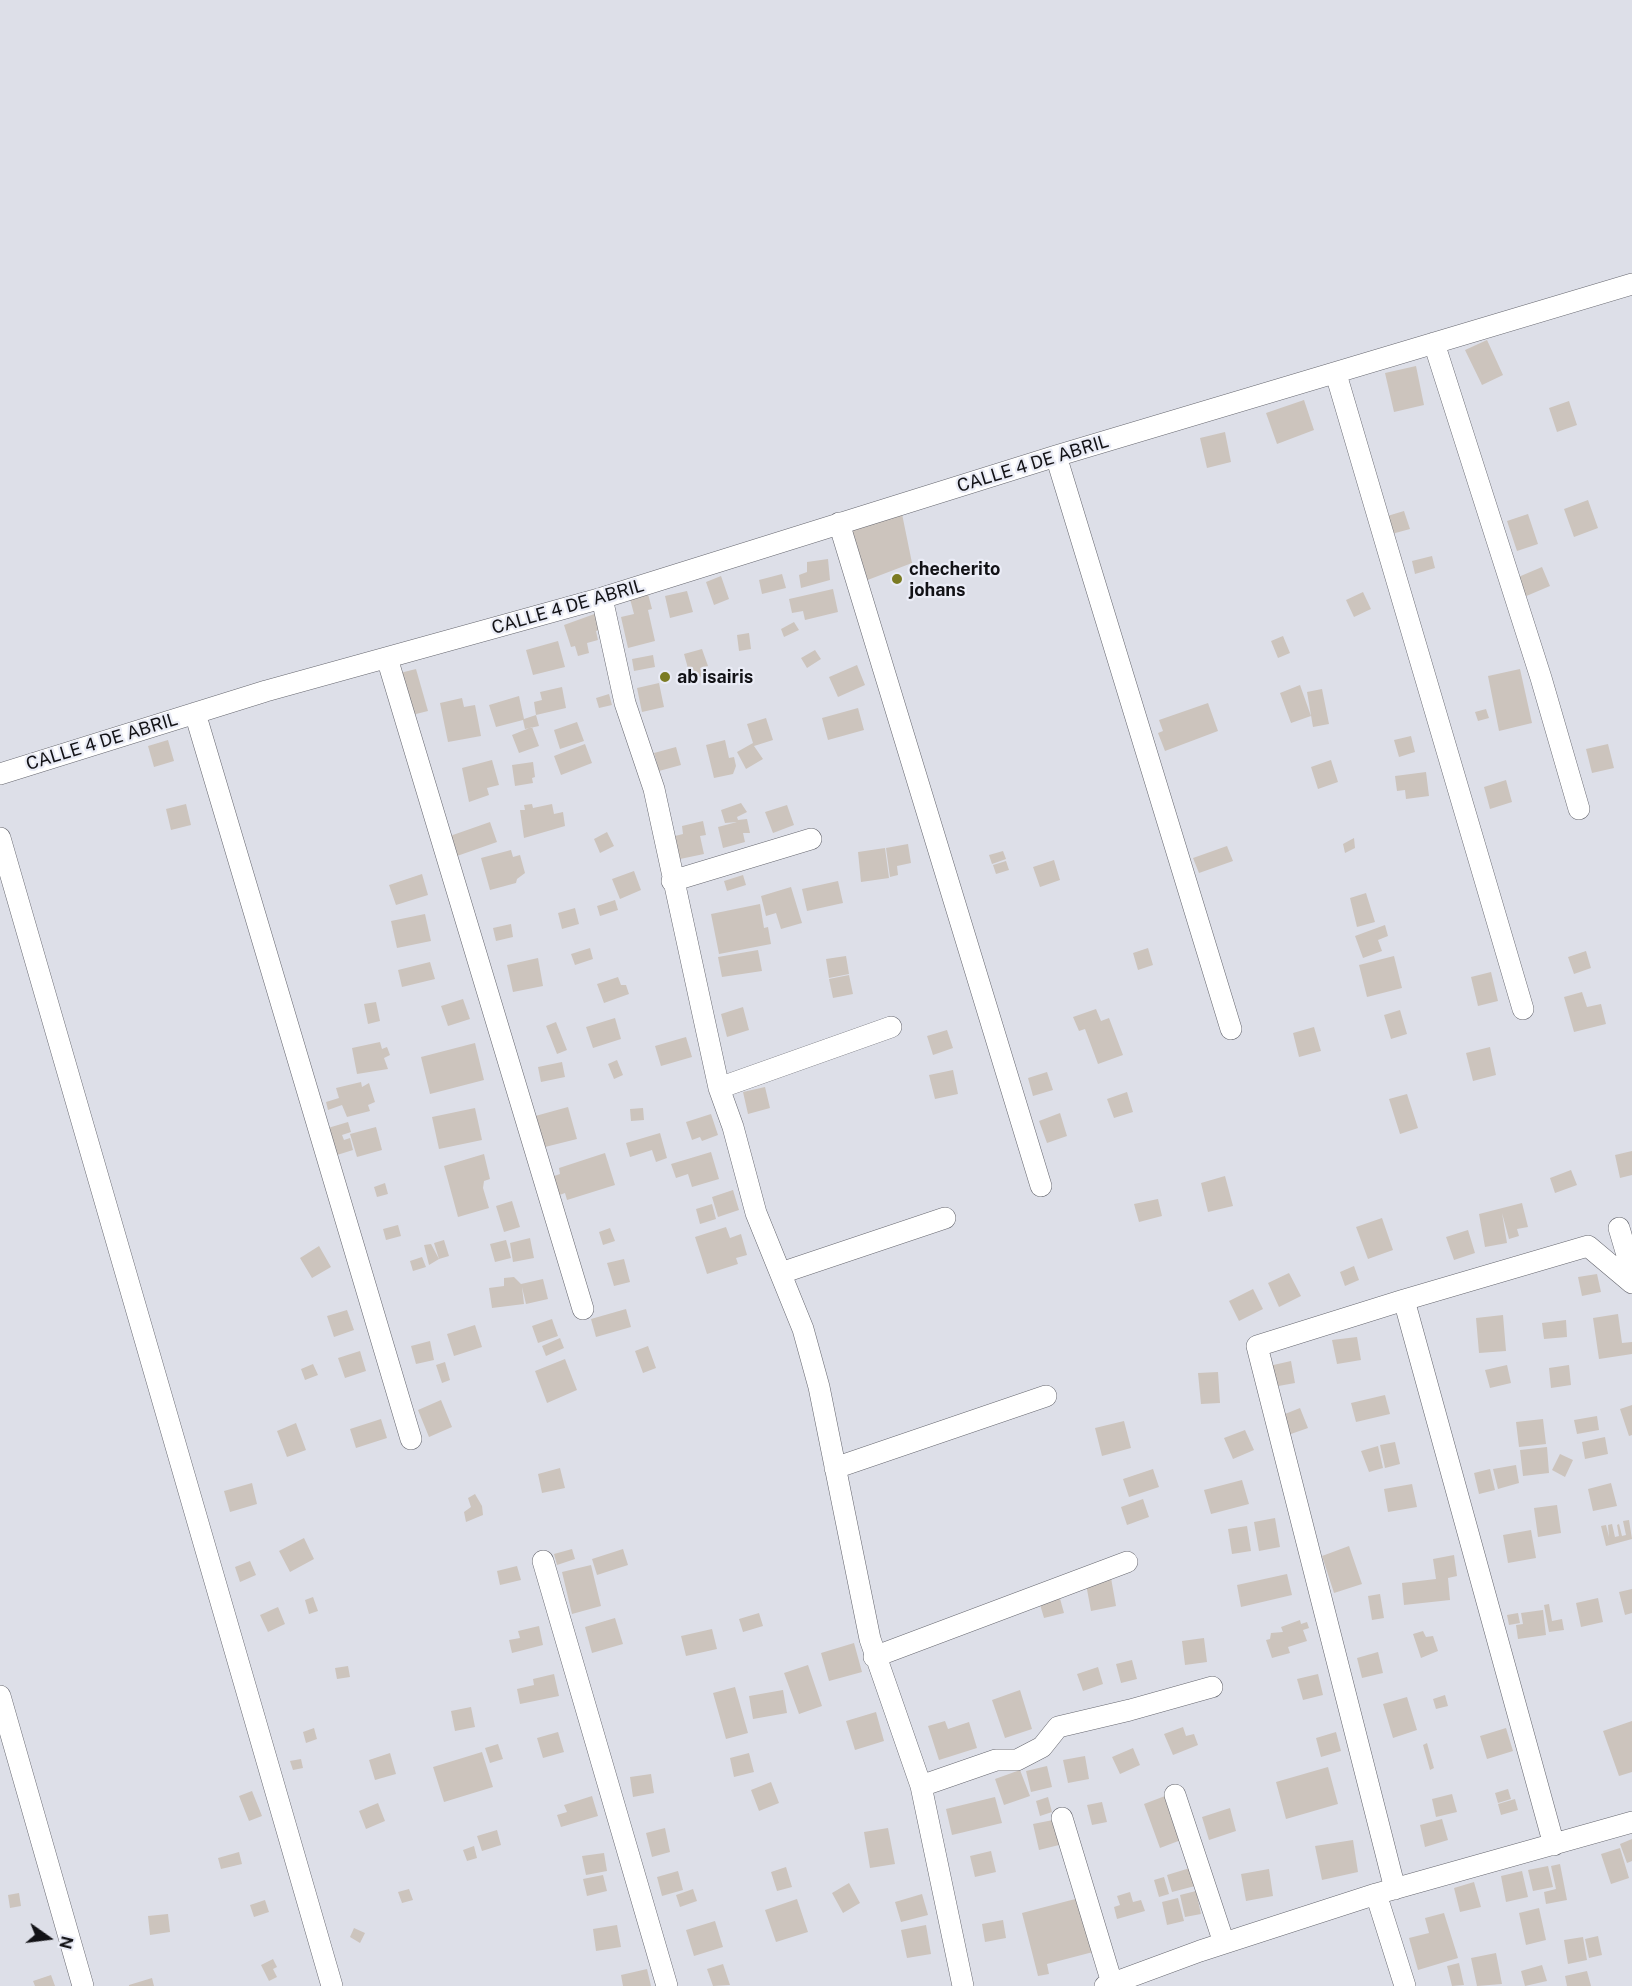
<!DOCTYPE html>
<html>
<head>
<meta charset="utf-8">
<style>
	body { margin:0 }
	#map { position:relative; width:1632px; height:1986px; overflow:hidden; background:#dddfe8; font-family:"Public Sans",sans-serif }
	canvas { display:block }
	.north { position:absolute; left:18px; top:1908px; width:60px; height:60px; -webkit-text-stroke:4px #eaecf6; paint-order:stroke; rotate:104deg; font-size:16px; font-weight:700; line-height:24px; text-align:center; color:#121216 }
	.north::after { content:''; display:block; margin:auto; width:21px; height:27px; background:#121216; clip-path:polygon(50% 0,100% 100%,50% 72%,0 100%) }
</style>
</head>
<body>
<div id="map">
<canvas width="1632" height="1986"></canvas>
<div class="north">N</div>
</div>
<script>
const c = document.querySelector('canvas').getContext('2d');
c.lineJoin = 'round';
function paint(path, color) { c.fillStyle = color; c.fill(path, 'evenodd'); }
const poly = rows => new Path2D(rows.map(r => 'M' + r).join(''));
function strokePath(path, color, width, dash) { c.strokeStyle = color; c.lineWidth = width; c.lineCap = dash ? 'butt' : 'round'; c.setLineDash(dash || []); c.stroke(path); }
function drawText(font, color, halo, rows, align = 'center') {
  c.font = font + ' "Public Sans",sans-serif'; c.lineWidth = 4.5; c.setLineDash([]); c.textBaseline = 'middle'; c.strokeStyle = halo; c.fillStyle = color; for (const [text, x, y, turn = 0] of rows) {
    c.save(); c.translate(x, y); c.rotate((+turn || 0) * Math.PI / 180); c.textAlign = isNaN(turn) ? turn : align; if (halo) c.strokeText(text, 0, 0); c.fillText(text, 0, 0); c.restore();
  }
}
paint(poly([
	[1487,340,1503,375,1482,385,1465,350],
	[1416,366,1424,405,1394,412,1385,373],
	[1304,400,1314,430,1277,444,1266,413],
	[1569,401,1577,425,1557,432,1549,408],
	[1225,432,1231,462,1207,468,1200,438],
	[1588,500,1598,528,1574,537,1564,509],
	[901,509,912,563,865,581,841,526],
	[1404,511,1410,529,1388,535,1384,517],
	[1528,514,1538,544,1517,551,1507,521],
	[1432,556,1435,568,1415,574,1412,561],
	[828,559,830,580,801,588,799,575,807,572,807,562],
	[1542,567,1550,586,1524,597,1516,578],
	[782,574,786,588,762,594,759,580],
	[721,576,729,599,714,605,706,582],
	[833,589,838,612,805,620,803,611,792,613,789,599],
	[647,590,652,609,648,610,655,641,628,648,621,617,634,614,629,595],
	[687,591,693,612,670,618,665,596],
	[1363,592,1371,609,1354,617,1346,600],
	[600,612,605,628,596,631,598,640,587,643,589,653,578,656,575,646,571,647,564,625],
	[794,622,799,630,784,637,781,629],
	[749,633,751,649,739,651,737,635],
	[1283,636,1290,653,1278,658,1271,641],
	[558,641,565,667,533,675,526,650],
	[702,649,708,666,700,668,703,676,691,679,684,654],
	[815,650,821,659,807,668,801,658],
	[653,655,655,667,634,671,632,659],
	[857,665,865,685,838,697,829,677],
	[416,669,428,711,412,715,400,673],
	[1520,669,1532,723,1499,731,1488,676],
	[659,683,664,707,642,712,637,688],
	[1300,685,1311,716,1291,723,1280,693],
	[562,687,566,708,536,715,534,702,542,700,540,692],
	[1322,689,1329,724,1313,727,1307,692],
	[609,694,612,705,599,708,596,698],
	[519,696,524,719,536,715,539,726,525,729,523,720,496,727,489,705],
	[462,698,464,707,475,705,481,736,448,742,440,703],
	[1208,703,1218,731,1165,751,1158,733,1163,731,1159,720],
	[858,708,864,730,828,740,822,718],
	[1486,709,1489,718,1478,721,1475,712],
	[766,718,773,740,754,746,763,759,746,769,737,752,753,743,747,724],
	[577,722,584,741,560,749,554,730],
	[532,727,539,746,519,753,512,735],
	[1411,736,1415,752,1399,757,1394,740],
	[168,740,174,761,154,767,148,746],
	[725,740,729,758,734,757,736,766,733,774,714,778,706,745],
	[585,744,592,763,561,775,554,756],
	[1608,744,1614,768,1592,773,1586,749],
	[676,747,681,765,659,771,654,753],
	[492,760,499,785,487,788,489,795,469,802,462,768],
	[1331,760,1338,782,1318,789,1311,767],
	[533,762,535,777,532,778,533,783,515,786,512,765],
	[1426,772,1429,796,1406,799,1405,790,1397,791,1395,776],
	[1506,780,1512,802,1490,809,1484,787],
	[741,803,747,812,737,817,738,820,747,819,750,833,743,833,745,842,723,848,718,827,737,822,725,823,721,810],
	[186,804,191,825,171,830,166,809],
	[532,804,533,808,552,804,554,814,563,812,565,826,524,838,520,810,525,810,524,805],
	[787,805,794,825,773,833,765,812],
	[703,821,706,835,700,836,704,854,680,859,675,836,683,834,682,826],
	[490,822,497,842,457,856,450,836],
	[607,832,614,846,600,853,594,839],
	[1354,838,1355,848,1345,853,1343,844],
	[908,844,911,863,897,866,898,875,890,877,886,848],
	[1227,846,1233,861,1199,873,1193,858],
	[885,848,889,878,861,882,858,852],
	[511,850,513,857,520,855,525,873,517,879,516,883,490,890,481,858],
	[1003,851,1006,859,992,864,989,855],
	[1054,860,1060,880,1040,887,1033,867],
	[1006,861,1009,870,996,874,993,865],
	[634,871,641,890,620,899,612,879],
	[422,874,428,895,396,905,389,885],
	[743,875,746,885,727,891,724,881],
	[838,881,843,903,807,911,802,889],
	[791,887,802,923,781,929,776,913,766,916,761,896],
	[1366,893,1375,922,1357,927,1350,898],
	[615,900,618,910,600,916,597,906],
	[760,904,764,928,768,927,771,944,719,954,711,914],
	[575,908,579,924,562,929,558,913],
	[425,914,431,941,397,948,391,921],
	[511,924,513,937,496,941,493,928],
	[1385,925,1388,936,1378,940,1382,951,1363,958,1355,936],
	[590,948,593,959,575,965,571,954],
	[1148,948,1153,965,1138,970,1133,953],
	[758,950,762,971,722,977,718,957],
	[1586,951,1591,968,1574,974,1568,957],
	[846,956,849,974,829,978,826,959],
	[1394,956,1402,988,1367,997,1359,965],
	[538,958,543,986,513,992,507,965],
	[430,962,435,979,402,987,398,970],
	[1491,972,1498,1001,1478,1006,1471,977],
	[849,975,853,994,833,998,829,979],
	[618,977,621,985,626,985,629,994,604,1003,597,984],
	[1582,992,1587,1007,1601,1004,1606,1024,1574,1032,1564,997],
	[463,999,470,1019,448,1026,441,1006],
	[376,1002,380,1021,368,1024,364,1004],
	[743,1007,749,1030,727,1037,721,1014],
	[1096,1009,1101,1021,1109,1018,1123,1055,1098,1064,1085,1029,1079,1031,1073,1017],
	[1400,1010,1407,1034,1391,1039,1384,1015],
	[615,1018,621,1039,593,1048,586,1027],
	[556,1022,567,1050,557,1054,546,1026],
	[1314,1027,1321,1051,1299,1057,1293,1033],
	[947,1030,953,1048,933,1055,927,1036],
	[686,1037,692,1057,661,1066,655,1046],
	[380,1042,382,1049,387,1047,390,1055,384,1058,388,1069,357,1074,352,1048],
	[475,1043,484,1080,430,1094,421,1057],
	[1490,1047,1496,1075,1473,1081,1466,1053],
	[617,1060,623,1075,614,1079,608,1064],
	[562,1062,565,1077,541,1082,538,1067],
	[953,1070,958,1094,935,1099,929,1075],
	[1047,1072,1053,1090,1033,1096,1028,1078],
	[361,1082,362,1087,369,1083,375,1102,368,1105,370,1111,347,1117,342,1105,328,1110,326,1102,339,1098,336,1088],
	[765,1087,770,1108,748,1114,743,1092],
	[1127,1092,1133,1112,1114,1118,1107,1099],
	[1407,1094,1418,1128,1400,1134,1389,1099],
	[568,1107,577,1139,537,1149,528,1118],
	[475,1108,482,1140,439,1149,432,1117],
	[643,1108,644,1120,631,1121,630,1109],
	[1060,1113,1067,1136,1047,1143,1039,1121],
	[711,1114,718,1135,702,1141,700,1137,692,1140,686,1122],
	[348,1122,351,1132,342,1135,344,1140,350,1138,353,1150,337,1155,328,1128],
	[376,1127,382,1150,357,1157,350,1134],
	[660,1133,667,1158,656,1162,652,1150,630,1157,626,1143],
	[1632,1151,1632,1175,1620,1178,1615,1155],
	[711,1152,719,1179,692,1187,688,1174,676,1178,671,1164],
	[605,1153,615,1185,567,1200,565,1193,554,1197,548,1178,560,1174,559,1168],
	[484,1154,490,1179,484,1181,483,1188,489,1208,458,1217,444,1166],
	[1571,1170,1577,1185,1555,1193,1550,1178],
	[1225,1176,1233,1206,1208,1212,1201,1183],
	[385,1183,388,1194,377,1197,374,1187],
	[733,1190,739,1210,718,1217,712,1197],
	[1158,1199,1162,1216,1139,1222,1134,1204],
	[512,1201,520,1227,504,1232,496,1206],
	[1522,1203,1528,1227,1517,1229,1519,1236,1509,1239,1502,1213,1507,1243,1485,1247,1479,1214],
	[712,1204,716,1219,700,1224,696,1209],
	[1382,1218,1393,1250,1368,1259,1356,1227],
	[398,1225,401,1236,386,1240,383,1229],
	[726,1227,730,1238,741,1234,747,1255,736,1258,738,1264,707,1274,695,1237],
	[610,1228,615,1241,603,1245,599,1232],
	[1468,1230,1475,1253,1454,1260,1446,1237],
	[530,1238,534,1258,513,1262,510,1243],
	[444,1240,449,1256,439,1259,434,1243],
	[506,1240,511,1258,495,1262,490,1244],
	[431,1244,439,1259,429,1265,424,1245],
	[319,1246,331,1267,312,1278,300,1258],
	[422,1257,426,1267,413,1271,410,1261],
	[624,1259,630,1282,614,1286,607,1263],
	[1354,1266,1359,1280,1345,1286,1340,1272],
	[1289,1273,1301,1296,1279,1307,1268,1283],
	[1597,1274,1601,1292,1582,1296,1578,1277],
	[514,1277,521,1284,543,1279,548,1299,526,1304,522,1287,524,1304,492,1308,489,1288,504,1286,504,1278],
	[1253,1289,1263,1309,1239,1321,1229,1301],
	[626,1309,631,1327,596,1337,591,1319],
	[347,1310,354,1330,334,1337,327,1316],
	[1618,1314,1622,1343,1632,1342,1632,1354,1599,1359,1593,1318],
	[1503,1315,1506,1351,1479,1353,1476,1318],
	[552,1319,558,1336,538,1343,532,1326],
	[1566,1320,1567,1337,1544,1339,1542,1323],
	[475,1325,482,1347,454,1356,447,1334],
	[1357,1337,1361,1360,1337,1364,1332,1340],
	[560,1338,564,1348,546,1356,542,1346],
	[430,1341,434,1360,416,1364,411,1346],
	[648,1346,656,1368,643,1373,635,1351],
	[360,1351,366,1371,345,1378,338,1358],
	[565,1359,577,1390,547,1403,535,1371],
	[1291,1361,1295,1383,1273,1387,1269,1366],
	[445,1362,450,1380,442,1383,436,1365],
	[313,1364,318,1375,305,1380,301,1369],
	[1507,1365,1511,1383,1490,1388,1485,1370],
	[1569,1365,1571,1385,1551,1388,1549,1368],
	[1218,1372,1220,1403,1201,1404,1198,1373],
	[1385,1395,1390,1414,1356,1422,1351,1403],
	[441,1400,452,1427,429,1437,418,1410],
	[1632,1405,1632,1435,1629,1436,1620,1409],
	[1300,1408,1308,1428,1288,1435,1280,1416],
	[1597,1416,1599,1430,1577,1434,1574,1420],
	[381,1419,387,1438,356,1448,350,1429],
	[1543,1419,1546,1444,1519,1447,1516,1422],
	[1124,1421,1131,1448,1102,1456,1095,1428],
	[296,1423,306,1450,287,1457,277,1431],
	[1245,1430,1254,1450,1233,1459,1224,1438],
	[1605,1437,1608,1454,1585,1459,1582,1442],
	[1395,1442,1400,1464,1385,1468,1380,1445],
	[1378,1446,1383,1468,1369,1472,1361,1451],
	[1547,1447,1549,1473,1523,1476,1520,1450],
	[1560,1454,1573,1460,1565,1477,1552,1470],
	[1516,1465,1519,1483,1498,1489,1493,1469],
	[560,1468,565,1488,542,1493,538,1474],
	[1153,1469,1159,1487,1129,1497,1123,1479],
	[1490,1469,1495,1490,1479,1494,1474,1473],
	[1242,1480,1249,1504,1211,1514,1204,1490],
	[252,1483,257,1504,230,1512,224,1491],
	[1611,1483,1617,1506,1593,1511,1588,1489],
	[1412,1484,1417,1507,1388,1512,1384,1489],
	[475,1494,482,1506,483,1515,466,1522,464,1512,471,1507,468,1498],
	[1143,1499,1149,1517,1127,1525,1121,1507],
	[1557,1505,1561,1533,1538,1537,1534,1508],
	[1275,1518,1280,1547,1259,1551,1254,1522],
	[1629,1520,1632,1539,1606,1546,1601,1526,1606,1525,1609,1537,1608,1525,1612,1524,1615,1537,1619,1536,1617,1525,1619,1524,1622,1536,1626,1535,1623,1521],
	[1247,1526,1251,1551,1232,1554,1228,1529],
	[1531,1530,1536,1558,1508,1563,1503,1535],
	[304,1538,314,1559,290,1572,279,1551],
	[1349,1546,1362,1584,1334,1593,1322,1556],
	[572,1549,575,1559,557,1565,554,1554],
	[623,1549,628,1565,597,1575,592,1559],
	[1454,1555,1457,1576,1448,1578,1450,1600,1404,1605,1402,1583,1436,1579,1433,1559],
	[250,1561,256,1575,240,1582,235,1567],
	[591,1565,601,1606,572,1614,562,1572],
	[517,1566,521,1580,500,1585,497,1571],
	[1287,1574,1292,1595,1241,1607,1237,1585],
	[1111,1578,1116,1606,1091,1611,1086,1584],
	[1632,1589,1632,1613,1625,1615,1619,1592],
	[1380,1594,1384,1618,1372,1620,1368,1596],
	[1059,1595,1064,1613,1044,1618,1039,1601],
	[313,1597,318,1611,309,1614,305,1600],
	[1598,1598,1603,1622,1581,1627,1576,1603],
	[1549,1604,1552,1621,1562,1619,1564,1630,1549,1632,1544,1605],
	[278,1607,285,1624,268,1632,260,1615],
	[1543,1610,1546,1635,1518,1639,1516,1625,1523,1624,1521,1613],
	[759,1613,763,1626,743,1632,739,1619],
	[1518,1613,1520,1623,1509,1625,1507,1615],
	[615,1618,623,1644,592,1653,585,1627],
	[1300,1620,1301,1624,1307,1622,1309,1628,1303,1630,1307,1641,1288,1647,1290,1653,1272,1658,1266,1640,1270,1639,1271,1633,1283,1632,1281,1627],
	[539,1626,543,1645,512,1653,509,1640,520,1638,518,1631],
	[712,1629,717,1649,686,1656,681,1636],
	[1423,1631,1426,1637,1433,1636,1438,1651,1421,1658,1413,1634],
	[1204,1638,1207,1662,1185,1665,1182,1641],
	[854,1643,862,1672,829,1681,821,1653],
	[1378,1652,1383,1673,1362,1678,1357,1658],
	[1132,1660,1137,1679,1121,1683,1116,1664],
	[808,1665,822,1706,799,1714,784,1673],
	[348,1666,350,1677,337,1679,335,1668],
	[1098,1667,1103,1684,1083,1691,1077,1674],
	[554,1674,559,1696,520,1704,517,1689,534,1685,533,1679],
	[1318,1674,1323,1695,1303,1700,1297,1679],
	[735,1687,748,1733,726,1739,713,1693],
	[783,1690,787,1713,753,1719,749,1696],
	[1020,1690,1032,1729,1005,1738,992,1700],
	[1445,1695,1448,1706,1436,1709,1433,1699],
	[1407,1697,1417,1730,1393,1738,1383,1704],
	[471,1707,475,1727,455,1731,451,1711],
	[876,1712,884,1741,855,1750,846,1721],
	[945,1721,948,1729,969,1722,977,1748,939,1760,928,1726],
	[1632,1721,1632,1772,1619,1776,1603,1731],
	[1183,1727,1186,1736,1194,1734,1198,1745,1173,1755,1164,1734],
	[314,1728,317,1739,306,1743,303,1732],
	[1506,1728,1513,1751,1487,1759,1480,1736],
	[558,1732,564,1752,543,1758,537,1738],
	[1336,1732,1341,1751,1321,1757,1316,1738],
	[1427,1743,1434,1768,1430,1770,1423,1745],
	[498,1744,503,1759,490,1763,485,1748],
	[1133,1748,1140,1765,1120,1774,1112,1757],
	[482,1752,493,1787,444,1802,433,1767],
	[390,1753,396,1774,375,1780,369,1760],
	[749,1753,754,1772,734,1777,730,1758],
	[1085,1756,1089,1779,1068,1783,1063,1760],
	[301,1759,303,1768,293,1770,290,1761],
	[1047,1766,1052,1787,1031,1792,1026,1771],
	[1328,1767,1338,1804,1286,1819,1276,1782],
	[1020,1770,1030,1796,1004,1805,995,1779],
	[651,1774,654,1793,633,1797,630,1777],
	[771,1782,779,1803,759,1811,751,1790],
	[1508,1789,1511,1799,1498,1803,1495,1793],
	[252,1791,262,1816,249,1821,239,1796],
	[1452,1794,1457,1812,1436,1817,1432,1799],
	[592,1796,598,1816,561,1827,557,1815,567,1812,564,1805],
	[1165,1796,1181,1840,1160,1848,1144,1804],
	[995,1797,1002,1823,952,1835,946,1809],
	[1048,1797,1052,1812,1040,1816,1036,1801],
	[1515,1799,1518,1810,1501,1815,1498,1804],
	[1102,1802,1107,1822,1092,1825,1087,1805],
	[378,1803,385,1821,366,1829,359,1811],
	[1230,1808,1236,1831,1209,1840,1202,1817],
	[1442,1819,1448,1840,1425,1847,1420,1825],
	[1053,1820,1059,1845,1039,1850,1033,1824],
	[665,1828,670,1852,652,1857,646,1833],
	[888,1828,895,1864,870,1868,864,1832],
	[497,1830,501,1845,482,1851,477,1836],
	[1632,1839,1632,1861,1627,1863,1620,1844],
	[1353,1840,1358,1872,1322,1880,1315,1846],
	[474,1846,477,1858,467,1861,463,1850],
	[1620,1848,1629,1878,1611,1884,1601,1854],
	[991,1851,996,1872,975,1877,970,1856],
	[239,1852,242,1864,221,1869,218,1858],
	[604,1853,607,1871,586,1875,582,1856],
	[1560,1864,1567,1900,1546,1904,1544,1892,1556,1889,1551,1866],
	[1548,1866,1553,1887,1533,1891,1528,1870],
	[786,1867,792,1887,777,1891,771,1872],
	[1190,1868,1195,1886,1172,1892,1167,1875],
	[1269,1869,1273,1896,1246,1901,1241,1874],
	[678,1871,683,1890,662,1896,657,1877],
	[1522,1871,1528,1897,1506,1902,1501,1876],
	[603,1875,607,1891,587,1896,583,1879],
	[1164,1877,1169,1894,1159,1897,1154,1880],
	[1474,1882,1481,1907,1460,1912,1454,1888],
	[849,1883,860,1903,843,1913,832,1893],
	[409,1889,413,1900,402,1903,398,1892],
	[693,1889,697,1901,680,1907,676,1895],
	[1196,1891,1201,1914,1185,1917,1180,1895],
	[1130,1892,1133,1902,1141,1900,1145,1911,1117,1919,1114,1907,1120,1905,1117,1896],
	[19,1893,21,1906,10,1908,8,1895],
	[922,1894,928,1915,901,1922,895,1902],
	[1079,1898,1093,1952,1047,1964,1049,1974,1038,1976,1022,1913],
	[1178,1898,1184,1921,1167,1925,1162,1902],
	[797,1899,808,1932,776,1942,765,1910],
	[265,1900,269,1912,254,1917,250,1905],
	[1539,1908,1546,1940,1526,1945,1519,1913],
	[1444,1913,1458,1958,1418,1970,1409,1938,1429,1933,1425,1918],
	[168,1914,170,1932,150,1935,148,1916],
	[1003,1920,1006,1938,985,1942,982,1924],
	[715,1921,723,1947,694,1956,686,1930],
	[617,1925,621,1947,596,1951,593,1929],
	[926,1925,931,1954,907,1958,901,1930],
	[354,1928,365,1933,360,1943,350,1937],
	[1598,1936,1602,1955,1589,1958,1585,1939],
	[1583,1937,1587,1960,1568,1964,1564,1940],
	[1496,1953,1502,1984,1477,1986,1471,1958],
	[273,1959,277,1967,273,1969,277,1977,269,1981,261,1965],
	[1459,1963,1464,1985,1452,1986,1447,1966],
	[723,1964,730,1985,713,1986,707,1969],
	[1542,1965,1547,1981,1525,1986,1521,1971],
	[647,1969,651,1986,623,1986,621,1975],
	[1587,1971,1591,1986,1567,1986,1565,1976],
	[51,1975,55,1986,35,1986,33,1981],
	[152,1978,154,1986,129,1986,129,1985]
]), '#ccc4bd');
const minor = poly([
	[1434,343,1541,678,1579,809],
	[1336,374,1523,1009],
	[1056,456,1231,1029],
	[839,523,1041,1186],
	[602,598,625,703,654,789,719,1088,733,1127,756,1213,803,1329,819,1387,870,1639,921,1786,963,1986],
	[387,658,583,1309],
	[195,713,411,1439],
	[0,774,266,691,602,598,1056,456,1632,284],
	[0,838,332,1986],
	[672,881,811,839],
	[719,1088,891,1027],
	[1619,1228,1632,1272],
	[781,1273,945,1218],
	[1404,1300,1588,1246,1632,1283],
	[835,1468,1046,1396],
	[543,1561,667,1986],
	[874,1657,1127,1562],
	[0,1696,83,1986],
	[921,1786,996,1760,1017,1760,1042,1747,1058,1727,1130,1710,1212,1687],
	[1175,1795,1224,1943],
	[1062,1818,1112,1983],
	[1395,1889,1257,1346,1404,1300,1554,1845],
	[1376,1894,1405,1986],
	[1105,1986,1200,1951,1376,1894,1632,1822]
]);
strokePath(minor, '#66676f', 22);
strokePath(minor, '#fff', 21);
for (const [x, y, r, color] of [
	[897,579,6,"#7b7b23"],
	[665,677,6,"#7b7b23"]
]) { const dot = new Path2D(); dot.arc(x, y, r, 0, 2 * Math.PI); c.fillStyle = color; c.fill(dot); strokePath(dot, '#eaecf6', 2); }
drawText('18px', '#121216', '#eaecf6', [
	["CALLE 4 DE ABRIL",1033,464,-17],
	["CALLE 4 DE ABRIL",568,607,-16],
	["CALLE 4 DE ABRIL",102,742,-17]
]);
drawText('bold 18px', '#121216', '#eaecf6', [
	["checherito",909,569],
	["johans",909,590],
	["ab isairis",677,677]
], 'left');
</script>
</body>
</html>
